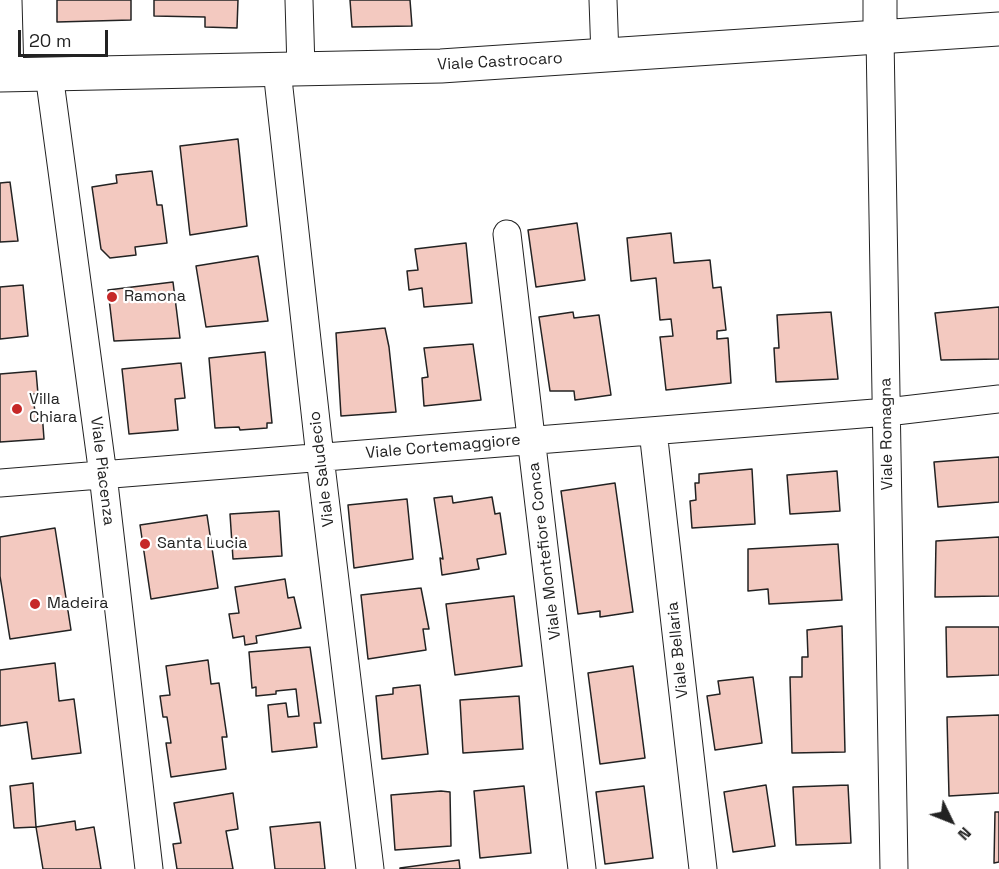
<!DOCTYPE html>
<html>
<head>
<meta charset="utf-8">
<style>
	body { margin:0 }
	#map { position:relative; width:999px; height:869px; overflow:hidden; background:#fff; font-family:"Space Grotesk",sans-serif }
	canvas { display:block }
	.north { position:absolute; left:921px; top:791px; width:60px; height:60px; -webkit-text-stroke:4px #fff; paint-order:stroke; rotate:133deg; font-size:16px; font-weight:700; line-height:24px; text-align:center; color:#222 }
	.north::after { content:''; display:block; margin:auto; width:21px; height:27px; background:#222; clip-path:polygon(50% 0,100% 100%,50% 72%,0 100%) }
	.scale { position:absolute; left:18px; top:30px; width:90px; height:27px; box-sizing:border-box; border:3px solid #222; border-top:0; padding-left:8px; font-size:18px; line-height:21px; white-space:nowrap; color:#222; -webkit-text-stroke:4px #fff; paint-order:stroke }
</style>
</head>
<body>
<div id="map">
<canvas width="999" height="869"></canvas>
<div class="north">N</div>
<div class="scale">20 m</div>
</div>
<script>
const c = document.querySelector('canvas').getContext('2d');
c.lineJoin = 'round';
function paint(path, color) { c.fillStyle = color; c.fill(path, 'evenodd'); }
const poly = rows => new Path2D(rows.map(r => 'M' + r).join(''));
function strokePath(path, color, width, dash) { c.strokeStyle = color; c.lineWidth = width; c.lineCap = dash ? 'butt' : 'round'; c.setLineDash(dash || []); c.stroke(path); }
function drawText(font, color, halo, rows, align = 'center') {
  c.font = font + ' "Space Grotesk",sans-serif'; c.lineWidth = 4.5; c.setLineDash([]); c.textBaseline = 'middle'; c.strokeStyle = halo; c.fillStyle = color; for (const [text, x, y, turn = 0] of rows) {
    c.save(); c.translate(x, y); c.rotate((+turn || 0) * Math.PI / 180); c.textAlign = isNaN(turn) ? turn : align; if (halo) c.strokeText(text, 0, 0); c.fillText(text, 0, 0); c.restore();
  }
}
const building = poly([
	[57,0,131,0,131,20,57,22,57,0],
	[154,0,238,0,237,28,205,27,205,17,154,16,154,0],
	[350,0,410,0,412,26,352,27,350,0],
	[238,139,247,226,190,235,180,146,238,139],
	[152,171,157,205,162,205,167,243,135,247,136,255,110,258,101,249,92,187,117,183,116,175,152,171],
	[10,182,18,241,0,242,0,183,10,182],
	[577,223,585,280,536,287,528,230,577,223],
	[671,233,674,263,710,260,713,288,721,287,726,330,717,331,717,339,728,338,731,383,666,390,660,337,673,336,671,319,660,320,656,278,631,281,627,238,671,233],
	[466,243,472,303,424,307,422,288,409,290,407,271,418,270,415,249,466,243],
	[258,256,268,321,206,327,196,266,258,256],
	[173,282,180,338,114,341,108,290,173,282],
	[23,285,28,336,0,339,0,287,23,285],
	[999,307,999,359,941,360,935,313,999,307],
	[573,312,574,318,599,315,611,395,575,400,574,391,550,391,539,317,573,312],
	[831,312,838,379,776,382,774,348,779,348,777,315,831,312],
	[385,328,389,347,396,412,341,416,336,333,385,328],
	[473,344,481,400,424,406,422,378,428,377,424,348,473,344],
	[265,352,272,423,267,423,267,428,240,430,239,427,215,428,209,358,265,352],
	[181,363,185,398,175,399,178,430,129,434,122,369,181,363],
	[36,371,38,394,33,394,35,413,42,412,44,439,0,442,0,374,36,371],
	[999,457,999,502,938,507,934,462,999,457],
	[752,469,755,524,692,528,690,501,696,500,695,483,699,483,699,474,752,469],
	[837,471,840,511,790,514,787,475,837,471],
	[615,483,633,612,600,617,600,611,578,614,561,491,615,483],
	[452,496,453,503,492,497,495,514,500,513,506,554,477,559,479,569,442,575,440,558,443,559,434,498,452,496],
	[407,499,413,559,354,568,348,505,407,499],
	[279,511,282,556,233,559,230,514,279,511],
	[207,515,218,588,151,599,140,525,207,515],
	[55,528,71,630,10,639,0,576,0,537,55,528],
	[999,537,999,596,935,597,936,541,999,537],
	[838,544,842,600,769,604,768,589,748,591,748,549,838,544],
	[285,579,288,598,294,597,301,628,256,636,257,643,245,645,244,636,233,638,229,614,239,613,235,587,285,579],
	[421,588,429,629,423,629,426,650,368,659,361,595,421,588],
	[514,596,522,666,455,675,446,604,514,596],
	[842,626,845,752,792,753,790,677,802,677,802,657,808,657,807,630,842,626],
	[946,627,999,627,999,675,947,677,946,627],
	[310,647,321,723,314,723,317,747,272,752,268,705,286,703,288,717,299,716,296,689,276,691,276,694,256,696,256,687,252,688,249,652,310,647],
	[208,660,211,684,219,683,227,737,222,737,226,769,171,777,166,743,171,743,167,717,163,717,160,696,170,695,166,666,208,660],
	[55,663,59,701,74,699,81,753,32,759,27,722,0,726,0,670,55,663],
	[633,666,645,758,600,764,588,673,633,666],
	[753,677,762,743,715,750,707,696,720,694,718,681,753,677],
	[420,685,428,754,382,759,376,696,393,694,393,688,420,685],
	[519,696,523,749,463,753,460,700,519,696],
	[999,715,999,793,949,796,947,717,999,715],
	[33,783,36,827,14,828,10,786,33,783],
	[766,785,775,846,733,852,724,792,766,785],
	[848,785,851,843,796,845,793,787,848,785],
	[524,786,531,853,480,858,474,791,524,786],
	[644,786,653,858,605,864,596,792,644,786],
	[441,791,450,792,451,846,395,850,391,795,441,791],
	[233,793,238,829,226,831,233,869,177,869,173,844,181,843,174,803,233,793],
	[995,812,999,812,999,862,994,863,995,812],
	[75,821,76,830,94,827,101,869,43,869,36,827,75,821],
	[320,822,325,869,275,869,270,827,320,822],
	[459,860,460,869,400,869,400,868,459,860]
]);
paint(building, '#f3c9c0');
strokePath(building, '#222', 1.5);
const minor = poly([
	[8,0,10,75],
	[299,0,301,69],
	[603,0,605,56],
	[880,37,894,869],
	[277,70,320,457,370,869],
	[49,74,103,475,149,869],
	[507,234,582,869],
	[653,431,703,869],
	[0,483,887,412,999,399]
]);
const tertiary = poly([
	[880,0,880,37],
	[0,75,441,66,999,29]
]);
strokePath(minor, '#222', 29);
strokePath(tertiary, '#222', 35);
strokePath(minor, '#fff', 27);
strokePath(tertiary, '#fff', 33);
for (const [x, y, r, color] of [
	[112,297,6,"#c62828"],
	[17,409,6,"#c62828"],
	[145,544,6,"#c62828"],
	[35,604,6,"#c62828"]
]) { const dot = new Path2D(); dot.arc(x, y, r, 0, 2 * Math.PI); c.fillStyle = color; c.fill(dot); strokePath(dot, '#fff', 2); }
drawText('16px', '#222', '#fff', [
	["Viale Castrocaro",500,62,-3],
	["Viale Romagna",887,434,-91],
	["Viale Cortemaggiore",443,447,-5],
	["Viale Saludecio",322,469,-97],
	["Viale Piacenza",102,471,83],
	["Viale Montefiore Conca",545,551,-97],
	["Viale Bellaria",678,650,-96]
]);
drawText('16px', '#222', '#fff', [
	["Ramona",124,297],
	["Villa",29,400],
	["Chiara",29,418],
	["Santa Lucia",157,544],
	["Madeira",47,604]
], 'left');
</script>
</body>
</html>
